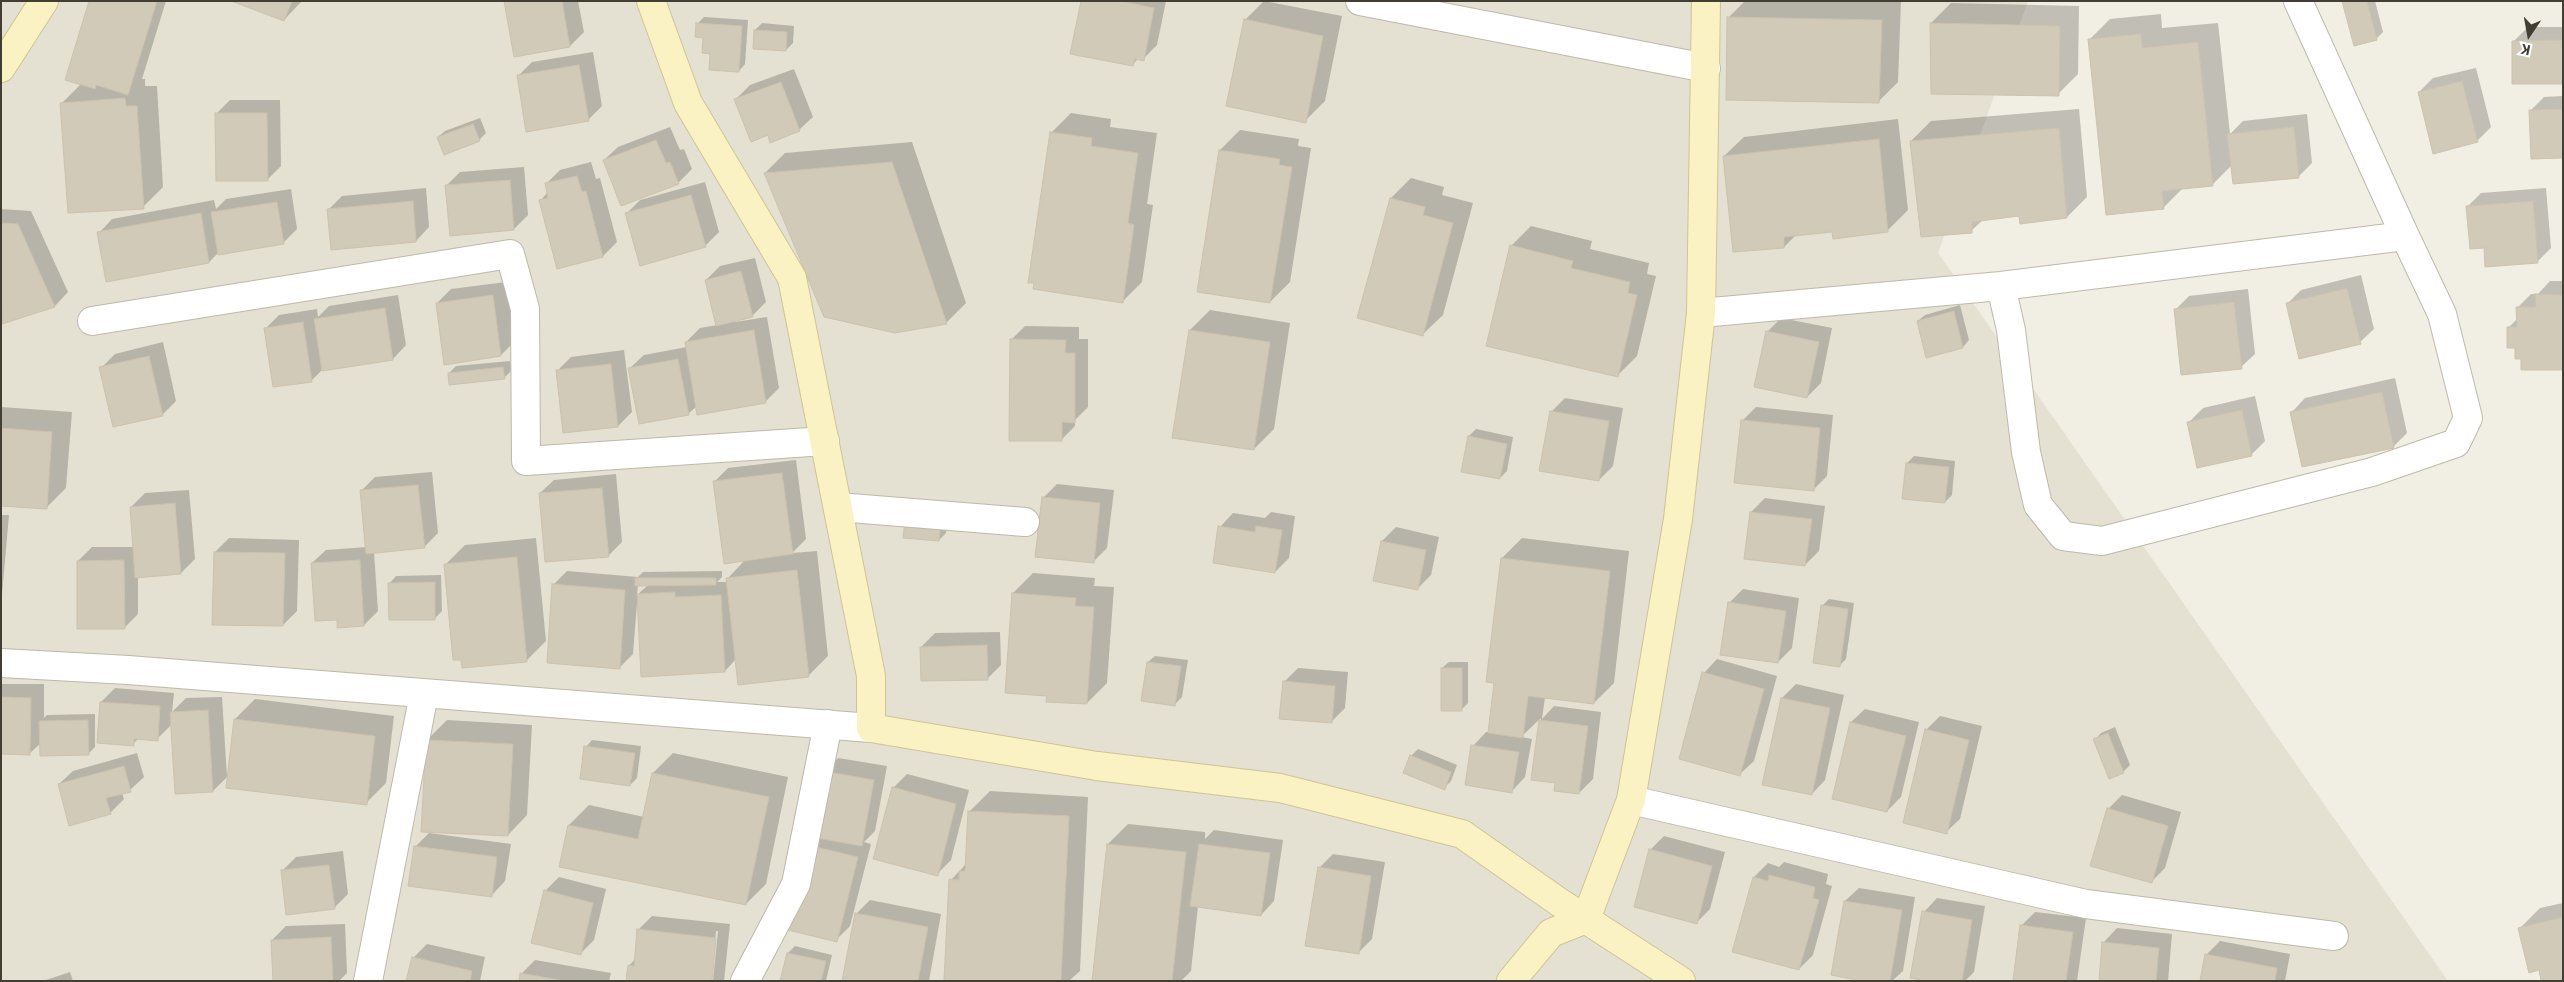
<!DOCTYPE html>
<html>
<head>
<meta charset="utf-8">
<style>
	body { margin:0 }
	#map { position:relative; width:2564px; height:982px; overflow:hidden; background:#f1eee3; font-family:"Open Sans",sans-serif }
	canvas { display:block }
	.frame { position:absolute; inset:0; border:2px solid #423e34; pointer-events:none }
	.north { position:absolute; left:2504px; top:10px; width:50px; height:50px; -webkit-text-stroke:4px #fff; paint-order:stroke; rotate:192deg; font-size:14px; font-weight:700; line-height:20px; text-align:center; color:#423e34 }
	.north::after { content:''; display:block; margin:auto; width:18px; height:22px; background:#423e34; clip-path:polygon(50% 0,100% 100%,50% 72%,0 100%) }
</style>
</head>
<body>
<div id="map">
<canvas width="2564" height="982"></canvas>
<div class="frame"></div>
<div class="north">K</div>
</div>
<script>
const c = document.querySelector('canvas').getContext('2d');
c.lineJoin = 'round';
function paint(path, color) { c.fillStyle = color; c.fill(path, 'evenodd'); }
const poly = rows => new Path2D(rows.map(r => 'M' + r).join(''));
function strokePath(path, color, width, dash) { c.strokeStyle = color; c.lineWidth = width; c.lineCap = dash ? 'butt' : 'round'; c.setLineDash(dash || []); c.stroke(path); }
paint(poly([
	[1,1,2028,1,1938,253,2448,981,1,981]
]), '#e4e0d2');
paint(poly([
	[90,1,166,1,142,79,145,79,145,86,157,86,163,187,143,207,62,103,81,84],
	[235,1,302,1,284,20],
	[506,1,578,1,584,32,570,46],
	[1082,1,1166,1,1157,45,1143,59,1139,58,1132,65],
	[1264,1,1342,16,1325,101,1305,121,1245,20],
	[1745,1,1901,1,1898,82,1878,102,1728,18],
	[2344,1,2375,1,2383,32,2376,39],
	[1951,3,2079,6,2078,74,2058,94,1931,23],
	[2161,14,2162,28,2218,23,2230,134,2243,121,2307,114,2312,163,2298,177,2232,165,2213,184,2183,188,2163,208,2090,39,2110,19],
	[704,17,748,20,745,64,739,71,711,53,697,24],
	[762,23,794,26,793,43,786,50,755,30],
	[2528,27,2563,27,2563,82,2514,41],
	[593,52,602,106,588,120,518,76,532,62],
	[2476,68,2491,127,2477,141,2419,92,2433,78],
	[794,69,813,117,799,130,768,134,736,99,750,85],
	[2563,96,2563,157,2530,111,2544,97],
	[230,100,280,100,281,166,267,180,216,114],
	[2079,109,2087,197,2067,217,2021,215,1984,219,1971,231,1911,141,1931,121],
	[1071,113,1111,119,1110,127,1157,133,1147,204,1153,205,1142,282,1122,302,1051,133],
	[480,118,486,133,479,140,438,137,445,131],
	[1898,119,1908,210,1888,230,1833,231,1796,235,1784,247,1724,156,1744,137],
	[670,127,680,150,684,149,692,169,678,183,604,160,618,147],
	[1240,130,1299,139,1298,146,1311,148,1290,282,1270,302,1220,150],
	[912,142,966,303,946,323,765,173,785,153],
	[591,162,596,179,600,178,617,242,603,256,558,267,541,200,548,192,546,184,560,170],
	[524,167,528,215,514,229,446,186,460,172],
	[1411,178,1444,187,1442,195,1473,203,1443,315,1423,334,1391,198],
	[705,182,719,232,705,246,626,214,640,200],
	[426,188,429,227,416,241,328,210,342,196],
	[2546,188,2551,248,2537,262,2485,247,2467,207,2481,193],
	[291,189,297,229,283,243,218,253,209,262,99,233,112,219,214,200,216,209,226,199],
	[1,209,31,211,68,292,55,306,3,323,1,317],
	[1531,226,1592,241,1590,249,1649,263,1647,274,1656,276,1637,356,1617,376,1511,246],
	[755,258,766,302,752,316,735,320,735,322,767,317,779,388,765,402,697,406,688,414,630,368,644,355,687,347,686,342,700,328,717,325,706,280,720,266],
	[2361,275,2374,329,2360,342,2287,304,2301,290],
	[2550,281,2563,281,2563,369,2522,358,2508,328,2518,318,2517,308,2531,294,2538,294],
	[506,282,515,341,501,355,437,303,451,289],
	[2248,289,2255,354,2241,367,2175,310,2189,296],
	[398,295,406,345,393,359,322,370,312,380,265,329,279,315,317,309,318,317,329,306],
	[1960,305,1969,340,1963,347,1918,321,1925,315],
	[1210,310,1290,323,1274,429,1254,449,1190,330],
	[1781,318,1832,328,1821,383,1807,397,1767,332],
	[1025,326,1079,327,1079,339,1088,339,1088,407,1075,420,1075,426,1061,440,1011,340],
	[163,342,176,401,162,415,101,368,115,354],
	[624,350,632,412,618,426,564,431,557,371,571,357],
	[510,361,511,371,504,378,449,373,456,366],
	[2395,378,2407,433,2393,447,2292,412,2305,398],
	[2255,396,2265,441,2251,455,2189,422,2203,408],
	[1565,398,1623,408,1613,466,1599,480,1551,412],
	[1,407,72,412,66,488,46,508,1,505],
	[1756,407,1833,415,1827,476,1813,490,1742,421],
	[1476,429,1513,437,1507,471,1500,478,1463,471,1469,436],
	[1914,456,1955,461,1952,495,1945,502,1907,463],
	[796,460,806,539,792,553,817,551,828,656,808,676,736,659,725,671,637,603,633,654,619,668,554,584,567,571,638,577,643,572,722,571,722,577,717,582,728,582,728,578,746,559,714,482,728,468],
	[638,585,648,585,637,595],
	[432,472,438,533,424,547,374,552,378,611,364,625,338,619,312,563,326,550,367,547,361,491,375,477],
	[616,474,622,542,608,556,540,493,554,480],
	[1057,484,1114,490,1107,548,1093,562,1043,498],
	[189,490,195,559,181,573,138,577,138,614,124,628,78,561,92,547,134,547,131,507,145,493],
	[1765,498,1825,506,1819,551,1805,565,1751,512],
	[1271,512,1295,516,1289,558,1275,572,1220,527,1233,513,1265,518],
	[1,515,9,515,1,606],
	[947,516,946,533,939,540,906,519],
	[1396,527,1439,537,1431,575,1417,589,1382,541],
	[229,538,299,540,297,611,283,625,215,552],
	[536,538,546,641,526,661,445,565,465,545],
	[1522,538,1629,551,1614,683,1594,703,1545,697,1542,719,1554,706,1601,712,1593,779,1579,793,1556,782,1532,779,1541,718,1521,737,1532,739,1525,777,1512,791,1473,746,1486,732,1490,732,1496,682,1488,681,1502,558],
	[1033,573,1095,578,1094,586,1114,587,1107,683,1087,703,1048,695,1013,593],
	[441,575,442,611,435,618,390,583,396,576],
	[1743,589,1799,598,1792,648,1778,662,1729,603],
	[1829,599,1854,603,1846,659,1839,666,1822,606],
	[1000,632,1001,665,987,679,921,647,935,633],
	[1155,656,1188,660,1182,697,1175,704,1148,662],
	[1717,659,1777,676,1754,761,1740,774,1704,673],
	[1449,662,1468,662,1468,703,1461,710,1442,668],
	[1298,668,1348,672,1345,708,1331,722,1284,682],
	[1,684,44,684,44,718,47,715,95,714,95,747,88,754,41,743,30,753,1,753],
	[1796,684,1844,695,1825,780,1812,794,1782,698],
	[115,688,174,693,172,712,186,698,222,697,227,777,213,791,172,724,157,739,139,738,133,744,101,702],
	[255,699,394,716,386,783,366,803,235,719],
	[1865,709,1919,722,1901,797,1887,811,1851,722],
	[1940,716,1982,726,1960,819,1946,832,1926,730],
	[447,720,532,725,527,815,508,835,427,740],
	[2115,727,2130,765,2123,772,2095,740,2101,733],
	[592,740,641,746,637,778,630,785,586,747],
	[1418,749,1457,765,1451,781,1444,788,1411,756],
	[137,753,144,777,130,790,122,793,124,799,110,813,59,784,73,771],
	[673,753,788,777,766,884,746,904,569,825,589,805,644,817,653,773],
	[838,758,887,766,875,831,864,842,871,844,850,926,836,940,789,929,824,772],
	[907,774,969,790,951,860,937,874,893,788],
	[990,791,1088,797,1080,971,1069,981,945,981,951,880,967,863,970,811],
	[2122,795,2181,812,2165,868,2151,882,2108,809],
	[1128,824,1205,832,1205,839,1214,830,1283,840,1274,901,1261,915,1198,906,1191,971,1181,981,1094,981,1108,844],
	[429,833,511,844,505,881,492,895,415,847],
	[1664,836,1725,852,1710,909,1696,923,1650,850],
	[343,851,348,894,334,908,282,871,296,857],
	[1333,854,1385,862,1372,939,1358,953,1319,868],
	[1784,862,1828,874,1826,884,1832,886,1813,955,1799,969,1754,877,1768,863,1779,867],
	[559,877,606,889,594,940,580,954,545,891],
	[1859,888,1915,897,1903,971,1892,981,1868,981,1845,901],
	[1937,898,1985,906,1974,972,1965,981,1933,981,1924,912],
	[870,900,941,914,929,981,843,981,856,914],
	[2563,903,2563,981,2539,969,2520,928,2540,908],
	[2035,912,2086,918,2077,981,2014,981,2022,925],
	[652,916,730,924,724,981,713,981,718,931,716,931,711,981,629,966,635,959,638,930],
	[345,924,347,973,339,981,274,981,272,940,286,926],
	[2117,928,2172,934,2168,981,2100,981,2104,942],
	[2220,941,2290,954,2285,981,2201,981,2206,955],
	[427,944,485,957,480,981,408,981,413,958],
	[795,946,832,955,826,981,781,981,788,953],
	[535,960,611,973,609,981,520,981,521,974],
	[70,972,73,981,43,981]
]), '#0003');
const building = poly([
	[89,1,157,1,128,95,96,85,95,89,65,80,89,1],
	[231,1,292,1,284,21,231,1],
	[504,1,562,1,570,47,514,57,504,1],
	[1081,1,1121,1,1154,8,1144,61,1135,59,1133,66,1070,54,1081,1],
	[2342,1,2367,1,2377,40,2354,46,2342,1],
	[1727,17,1882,20,1879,103,1726,100,1727,17],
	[1244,19,1323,36,1306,123,1226,106,1244,19],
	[696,23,742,26,739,72,709,70,710,54,702,53,703,38,695,37,696,23],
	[1930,23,2060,26,2059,96,1931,94,1930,23],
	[754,30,787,32,786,51,753,49,754,30],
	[2141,34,2142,48,2198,42,2213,186,2162,191,2164,209,2106,215,2088,39,2141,34],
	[2563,40,2563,84,2512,84,2512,41,2563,40],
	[579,65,589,121,526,132,517,75,579,65],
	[2462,81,2478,142,2433,154,2418,92,2462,81],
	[781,82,800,131,770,143,768,135,751,142,734,99,781,82],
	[125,98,126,106,137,106,144,209,68,213,60,103,125,98],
	[2563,109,2563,158,2531,159,2529,110,2563,109],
	[215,113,267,113,268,181,216,181,215,113],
	[473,124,480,141,444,155,437,137,473,124],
	[2294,127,2299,178,2233,184,2227,134,2294,127],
	[2059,128,2067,218,2020,224,2019,216,1972,222,1972,233,1921,237,1910,141,2059,128],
	[1050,132,1092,138,1091,146,1138,153,1128,223,1134,225,1123,303,1033,289,1034,283,1028,283,1050,132],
	[1879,139,1888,232,1833,239,1832,232,1784,237,1784,248,1733,252,1723,156,1879,139],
	[656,140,666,163,670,162,679,184,621,206,603,160,656,140],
	[1219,150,1280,159,1279,165,1292,167,1270,303,1197,292,1219,150],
	[892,162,947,324,895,333,824,317,764,173,892,162],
	[577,176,582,192,586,191,603,257,557,269,539,200,548,198,545,183,577,176],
	[510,180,514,230,450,236,445,185,510,180],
	[691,195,706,247,640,266,625,213,691,195],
	[1390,198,1425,207,1423,215,1453,223,1423,336,1357,318,1390,198],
	[413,201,416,242,331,250,327,209,413,201],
	[2533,201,2538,263,2485,267,2484,248,2470,249,2466,206,2533,201],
	[277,202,284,244,218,255,211,212,277,202],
	[201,213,209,263,106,282,97,232,201,213],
	[1,223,18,224,55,307,2,324,1,223],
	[1510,245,1573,261,1571,268,1630,282,1628,293,1637,295,1618,377,1486,346,1510,245],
	[741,271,753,317,716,326,705,280,741,271],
	[2347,288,2361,344,2299,359,2286,303,2347,288],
	[2535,294,2563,295,2563,370,2521,370,2521,359,2515,359,2515,348,2507,348,2507,327,2517,327,2516,307,2536,307,2535,294],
	[493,295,501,356,444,365,436,303,493,295],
	[2234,302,2242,369,2181,375,2174,309,2234,302],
	[385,308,393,360,322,371,314,319,385,308],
	[1954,311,1963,348,1926,358,1917,321,1954,311],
	[303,322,312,382,273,387,264,328,303,322],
	[754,330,766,403,697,415,685,342,754,330],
	[1189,330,1270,342,1254,450,1172,438,1189,330],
	[1766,331,1819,342,1807,398,1754,387,1766,331],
	[1010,339,1066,340,1065,353,1075,353,1075,423,1062,422,1062,441,1009,441,1010,339],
	[149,356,163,416,113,427,99,367,149,356],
	[678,359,689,415,639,424,628,368,678,359],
	[611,364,618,427,563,433,556,370,611,364],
	[503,367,505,379,449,385,448,373,503,367],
	[2382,392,2394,448,2302,467,2290,412,2382,392],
	[2242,410,2252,456,2197,468,2187,422,2242,410],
	[1550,411,1609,421,1599,481,1539,471,1550,411],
	[1741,420,1820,428,1814,491,1734,483,1741,420],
	[1,428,52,432,47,509,1,506,1,428],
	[1468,436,1507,444,1500,479,1461,472,1468,436],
	[1906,463,1949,467,1945,503,1902,499,1906,463],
	[782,473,793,554,724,564,713,481,782,473],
	[418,485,425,548,366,554,360,490,418,485],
	[602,488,609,557,545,562,539,493,602,488],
	[1042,497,1100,503,1094,563,1035,557,1042,497],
	[175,503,181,574,135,578,130,507,175,503],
	[1750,512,1812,519,1805,566,1744,559,1750,512],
	[905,519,941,523,939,541,903,538,905,519],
	[1218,526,1255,532,1256,526,1282,530,1275,573,1213,563,1218,526],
	[1381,541,1426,550,1418,590,1373,581,1381,541],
	[214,552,285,553,283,626,212,625,214,552],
	[517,557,527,662,462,668,461,660,453,660,444,564,517,557],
	[1501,558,1610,571,1594,704,1528,696,1523,738,1488,733,1494,683,1486,682,1501,558],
	[124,560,125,629,77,629,77,561,124,560],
	[360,560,364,626,337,628,337,620,315,621,311,563,360,560],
	[797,570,809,677,738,685,726,578,797,570],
	[635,578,716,578,716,585,635,586,635,578],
	[435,582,435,620,389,620,388,583,435,582],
	[552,584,625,590,620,669,547,663,552,584],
	[675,592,675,597,721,595,725,672,641,677,637,594,675,592],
	[1012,593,1076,598,1075,606,1094,607,1087,704,1046,702,1047,696,1005,693,1012,593],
	[1728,602,1786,611,1778,663,1720,655,1728,602],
	[1821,605,1848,609,1840,667,1813,663,1821,605],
	[987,645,988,680,921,681,920,647,987,645],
	[1147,662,1181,666,1175,706,1141,701,1147,662],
	[1441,668,1462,668,1462,711,1441,711,1441,668],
	[1702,672,1764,689,1740,776,1679,759,1702,672],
	[1283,681,1335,686,1332,723,1279,719,1283,681],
	[1,697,31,698,30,755,1,754,1,697],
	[1781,698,1830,708,1812,795,1762,785,1781,698],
	[100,702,160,706,158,741,134,739,134,746,97,743,100,702],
	[208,710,213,792,175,794,170,712,208,710],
	[234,719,375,736,367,805,226,788,234,719],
	[88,720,89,755,40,756,39,721,88,720],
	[1539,720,1588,726,1579,794,1554,791,1555,783,1531,780,1539,720],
	[1850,722,1906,736,1887,812,1832,799,1850,722],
	[1925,729,1969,740,1947,834,1903,823,1925,729],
	[2108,733,2124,773,2109,779,2093,739,2108,733],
	[426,740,513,744,508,836,421,832,426,740],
	[1471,745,1519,752,1512,793,1465,785,1471,745],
	[584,746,635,753,630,786,580,779,584,746],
	[1410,755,1451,772,1445,790,1403,773,1410,755],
	[124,766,131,792,106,798,111,814,69,826,58,784,124,766],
	[823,771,874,780,862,846,811,837,823,771],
	[652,773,769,797,746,905,559,867,568,825,638,839,652,773],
	[892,787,956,804,938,876,873,859,892,787],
	[2107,808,2168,826,2152,883,2090,866,2107,808],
	[968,811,1069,816,1061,981,944,981,949,879,959,880,959,871,965,871,968,811],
	[1107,844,1186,852,1172,981,1092,981,1107,844],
	[1199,844,1270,853,1261,916,1190,906,1199,844],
	[808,845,858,857,837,942,788,930,808,845],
	[414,846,497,857,492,897,408,886,414,846],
	[1649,849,1712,866,1697,924,1634,907,1649,849],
	[329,865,335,909,286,915,281,870,329,865],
	[1318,867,1371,876,1359,954,1305,946,1318,867],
	[1769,875,1815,887,1813,898,1819,900,1799,970,1732,952,1753,877,1768,881,1769,875],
	[544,890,593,903,581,955,531,943,544,890],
	[1844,901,1902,910,1890,981,1861,981,1831,975,1844,901],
	[1922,911,1972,920,1962,981,1926,981,1910,978,1922,911],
	[855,913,928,927,918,981,842,981,855,913],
	[2563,917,2563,981,2541,981,2539,970,2529,973,2518,928,2563,917],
	[2020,925,2073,932,2066,981,2013,981,2020,925],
	[637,929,716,938,712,981,626,981,628,965,634,966,637,929],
	[331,937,333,981,273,981,271,940,331,937],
	[2102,942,2159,948,2156,981,2099,981,2102,942],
	[787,953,826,961,821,981,780,981,787,953],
	[2205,954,2277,968,2275,981,2200,981,2205,954],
	[412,957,472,971,470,981,406,981,412,957],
	[520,973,565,981,519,981,520,973]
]);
paint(building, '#d1cab9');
strokePath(building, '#ccc2ad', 1);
const street = poly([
	[1360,1,1706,68],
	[2298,1,2405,236],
	[1701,313,2001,286,2405,236,2442,314,2468,418,2456,443,2372,472,2102,541,2063,536,2038,505,2026,452,2011,330,2001,286],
	[92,321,510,254,525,309,526,461,825,441],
	[838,507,1025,522],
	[1,663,128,670,871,728],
	[1631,800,2086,904,2334,936],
	[368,981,424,694],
	[745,981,796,884,828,724]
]);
const secondary = poly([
	[651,1,688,103,792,278,871,676,871,728,1097,766,1280,788,1462,834,1559,902,1681,981],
	[1,68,44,1],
	[1511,981,1551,933,1586,919,1631,800,1678,519,1701,313,1706,1]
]);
strokePath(street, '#beb9aa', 30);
strokePath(secondary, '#cfc495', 30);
strokePath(street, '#fff', 28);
strokePath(secondary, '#fbf2c3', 28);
</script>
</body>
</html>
